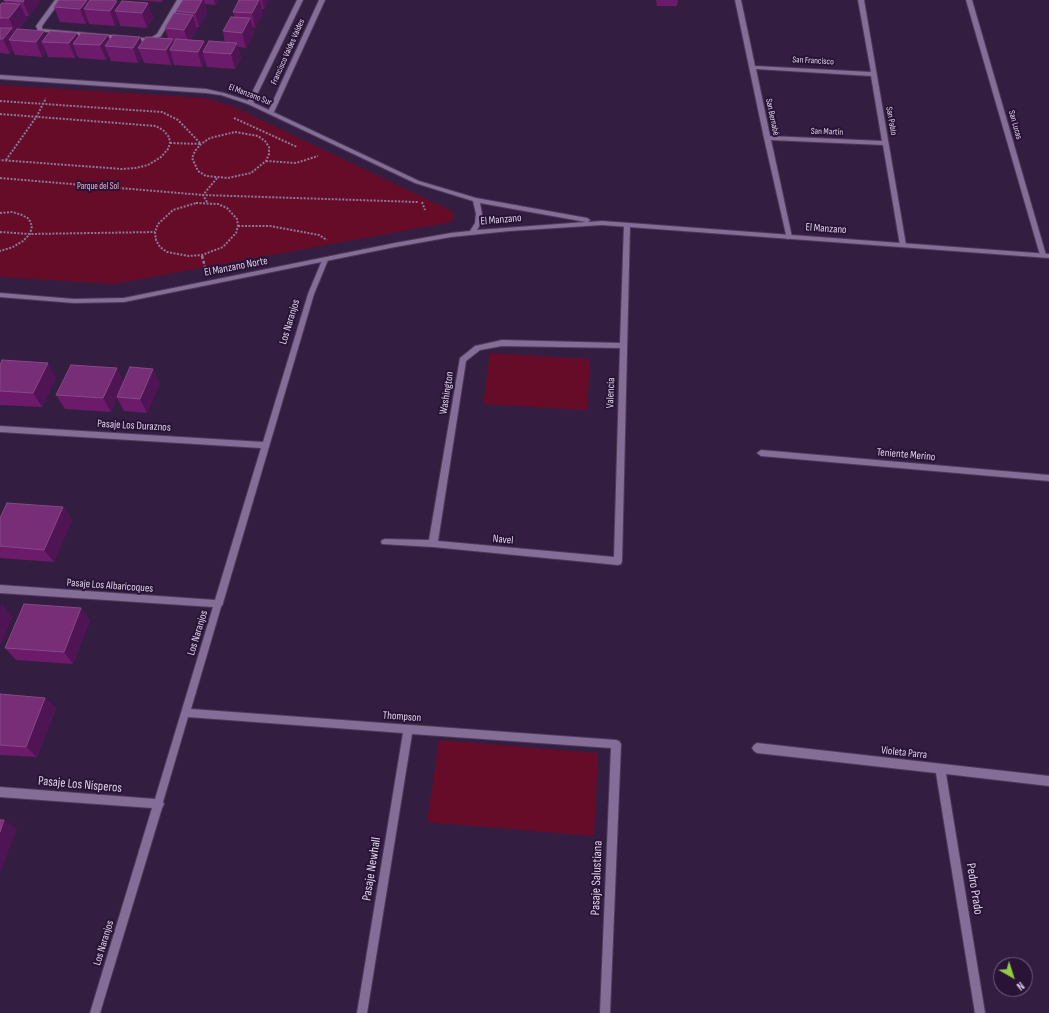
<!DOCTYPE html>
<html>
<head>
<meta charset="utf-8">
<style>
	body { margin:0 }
	#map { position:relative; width:1049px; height:1013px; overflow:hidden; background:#331e41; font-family:"Sofia Sans Condensed",sans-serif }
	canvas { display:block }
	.north { position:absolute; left:993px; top:957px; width:40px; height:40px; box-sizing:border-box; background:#291437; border:1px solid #71607e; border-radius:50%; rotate:141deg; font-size:11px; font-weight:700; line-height:16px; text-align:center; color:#ddd1e8 }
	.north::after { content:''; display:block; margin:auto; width:14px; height:18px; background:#90cd40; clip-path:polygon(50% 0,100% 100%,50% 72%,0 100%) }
</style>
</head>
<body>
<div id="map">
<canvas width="1049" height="1013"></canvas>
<div class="north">N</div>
</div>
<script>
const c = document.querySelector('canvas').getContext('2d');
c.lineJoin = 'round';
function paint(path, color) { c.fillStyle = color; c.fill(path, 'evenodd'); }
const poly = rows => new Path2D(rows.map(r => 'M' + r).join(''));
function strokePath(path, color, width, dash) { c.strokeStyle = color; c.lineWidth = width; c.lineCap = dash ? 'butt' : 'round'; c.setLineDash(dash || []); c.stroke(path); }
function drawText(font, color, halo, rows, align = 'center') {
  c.font = font + ' "Sofia Sans Condensed",sans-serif'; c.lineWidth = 4; c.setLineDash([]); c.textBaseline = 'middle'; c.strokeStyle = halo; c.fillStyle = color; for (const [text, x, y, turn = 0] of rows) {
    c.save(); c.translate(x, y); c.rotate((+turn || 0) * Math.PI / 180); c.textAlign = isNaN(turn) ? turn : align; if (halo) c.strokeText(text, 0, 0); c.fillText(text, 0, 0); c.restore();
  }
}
paint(poly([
	[0,85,206,98,232,106,454,212,452,222,114,284,0,277],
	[490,353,590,359,587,410,483,404],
	[439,740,598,753,594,836,427,822]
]), '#670c28');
const minor = poly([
	[55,0,61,0,42,26,42,29,144,38,152,37,157,34,177,0,183,0,161,36,156,39,144,42,38,31,36,26,55,0],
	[297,0,303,0,253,103,248,104,247,103,297,0],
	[319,0,325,0,274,112,269,113,268,112,319,0],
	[735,0,741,0,755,66,871,72,858,0,864,0,906,245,905,247,901,247,900,245,883,145,771,140,792,237,789,239,787,239,764,138,735,0],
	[756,69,871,76,882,141,770,136,756,69],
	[966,0,972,0,1046,255,1045,257,1043,257,1040,255,966,0],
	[627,223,630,225,622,561,621,564,618,565,433,547,382,544,381,542,382,540,385,539,429,540,460,358,475,346,502,340,620,343,624,225,627,223],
	[502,346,620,348,614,557,438,541,466,361,480,350,502,346],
	[323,258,325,258,328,260,314,294,223,603,223,604,221,607,191,709,616,740,619,741,621,744,610,1013,600,1013,611,748,412,734,367,1013,357,1013,403,733,188,717,163,802,164,804,162,808,100,1013,90,1013,152,808,0,797,0,787,155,799,213,607,0,593,0,585,215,600,261,448,0,432,0,426,263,442,308,294,323,258],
	[761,450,1049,475,1049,481,761,456,757,453,761,450],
	[757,743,1049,776,1049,786,946,774,985,1013,975,1013,936,773,757,753,754,751,752,748,754,745,757,743]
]);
const tertiary = poly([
	[0,75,206,89,224,93,252,102,419,181,476,198,587,218,590,220,588,222,602,221,1049,254,1049,258,602,225,509,231,451,237,395,247,124,302,74,303,0,297,0,293,74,299,124,298,395,243,451,233,470,231,475,223,476,214,473,201,415,183,248,104,221,95,206,93,0,79,0,75],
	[480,203,586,222,477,230,481,223,482,214,480,203]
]);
strokePath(minor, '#4d3b59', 2);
strokePath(tertiary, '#4d3b59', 2);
strokePath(poly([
	[0,101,162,112,178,120,201,144],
	[0,114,156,126,164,131,169,137,170,143,168,149,161,157,148,165,136,168,122,169,0,160],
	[234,118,297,147],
	[235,132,258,136,265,141,269,147,269,154,266,161,251,173,228,178,206,176,198,171,192,158,195,151,201,144,210,138,235,132],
	[170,143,201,144],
	[6,160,37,116,46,98],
	[266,161,296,163,318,156],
	[0,178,203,195,418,202],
	[207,202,203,195,217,178],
	[422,202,425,210],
	[196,203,218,204,227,208,237,219,238,226,236,233,223,247,202,255,189,256,167,252,160,247,156,240,155,232,158,224,173,210,196,203],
	[0,213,12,212,22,215,29,219,32,226,30,234,23,241,13,247,0,251],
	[238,226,270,226,319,235,327,240],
	[0,232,30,234,155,232],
	[202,255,203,257]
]), '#8a7a97', 2, [2, 1.5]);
strokePath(poly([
	[202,256,205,267]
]), '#8a7a97', 2.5, [3, 2]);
paint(minor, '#846d96');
paint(tertiary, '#846d96');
paint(poly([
	[4,0,40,2,29,16,26,16,27,19,19,29,46,36,108,35,110,40,140,37,142,43,168,38,165,28,177,14,176,11,183,0,218,0,215,5,205,4,207,13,199,27,197,27,197,30,191,40,204,41,206,48,225,43,223,31,234,17,233,12,239,0,269,0,264,9,262,9,263,13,255,28,252,27,254,33,246,48,238,47,241,58,235,69,207,67,205,61,202,67,174,65,173,61,171,65,144,63,142,57,138,63,111,61,109,56,106,60,79,58,77,55,75,58,48,57,46,51,42,57,15,55,13,50,10,54,0,53,0,5,5,3],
	[59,0,88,0,89,2,119,6,148,3,153,18,147,28,120,26,119,21,115,26,89,24,88,21,86,24,60,22,54,7],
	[136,0,163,0,161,2],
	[656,0,678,0,677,6,657,6],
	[0,365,56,378,42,407,0,405],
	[124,381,160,383,147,413,124,411,117,398,111,412,65,409,56,395],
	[63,507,72,520,54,562,0,558,0,518],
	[90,620,73,664,16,660,5,648],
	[0,694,45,698,56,708,37,757,0,755]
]), '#6b1b69');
paint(poly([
	[24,0,39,0,40,2,29,16,23,2],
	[87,0,88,0,92,10,84,9,88,21,86,24,80,9],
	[202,0,204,0,207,13,199,27,195,13],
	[214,0,218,0,215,5],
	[259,0,260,0,263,13,255,28,252,13],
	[262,0,269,0,264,9],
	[117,1,121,12,115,11,119,21,115,26,110,11],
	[148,3,153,18,147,28,142,13],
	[20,4,27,19,15,33,9,18],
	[193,15,197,30,189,44,184,30],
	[250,18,254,33,246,48,242,33],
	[12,28,17,41,9,40,13,50,10,54,3,39],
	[44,31,49,42,42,42,46,51,42,57,36,42],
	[77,33,82,44,73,44,77,55,75,58,69,43],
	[108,35,112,47,105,46,109,56,106,60,100,45],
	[140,37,144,48,138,48,142,57,138,63,133,48],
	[173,39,177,50,170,50,173,61,171,65,166,50],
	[204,41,207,53,203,52,205,61,202,67,198,52],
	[237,43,241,58,235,69,231,54],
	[48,363,56,378,42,407,33,393],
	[117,368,124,382,111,412,103,398],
	[153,369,160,383,147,413,140,399],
	[63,507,72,520,54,562,44,550],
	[2,604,13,617,0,646,0,609],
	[81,608,90,620,73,664,64,652],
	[45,698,56,708,37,757,26,747],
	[4,820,17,829,0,873,0,832]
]), '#4f1453');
const building = poly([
	[4,0,24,0,23,2,4,0],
	[59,0,87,0,80,9,54,7,59,0],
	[90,0,109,0,117,1,110,11,84,9,90,0],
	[183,0,202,0,195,13,176,11,183,0],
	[239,0,259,0,252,13,233,12,239,0],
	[122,1,148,3,142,13,115,11,122,1],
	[2,3,20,4,9,18,0,18,0,5,2,3],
	[174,13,193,15,184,30,165,28,174,13],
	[231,17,250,18,242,33,223,31,231,17],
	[0,28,12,28,3,39,0,39,0,28],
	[17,29,44,31,36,42,9,40,17,29],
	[50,31,77,33,69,43,42,42,50,31],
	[81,33,108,35,100,45,73,44,81,33],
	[113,35,140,37,133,48,105,46,113,35],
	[146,37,173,39,166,50,138,48,146,37],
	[176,39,204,41,198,52,170,50,176,39],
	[209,41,237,43,231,54,203,52,209,41],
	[2,360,48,363,33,393,0,391,0,365,2,360],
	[71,365,117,368,103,398,56,395,71,365],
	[130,367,153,369,140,399,117,397,130,367],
	[7,503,63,507,44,550,0,546,0,518,7,503],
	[24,604,81,608,64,652,5,648,24,604],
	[0,694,45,698,26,747,0,745,0,694],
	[0,820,4,820,0,832,0,820]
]);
paint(building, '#772e76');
strokePath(building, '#874888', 1);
drawText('9px', '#ddd1e8', '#291437', [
	["Francisco Valdes Valdes",288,52,-66],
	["San Francisco",813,61,3],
	["El Manzano Sur",250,95,21],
	["San Bernabé",772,117,78],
	["San Pablo",891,121,80],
	["San Lucas",1015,125,74],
	["San Martín",827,132,2]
]);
drawText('9px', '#f1b4bc', '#291437', [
	["Parque del Sol",98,187]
]);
drawText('11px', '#ddd1e8', '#291437', [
	["El Manzano",501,220,-5],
	["El Manzano",826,229,4],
	["El Manzano Norte",236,267,-11],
	["Los Naranjos",290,322,-73],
	["Washington",447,393,-81],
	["Valencia",611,393,-88],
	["Pasaje Los Duraznos",134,426,3],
	["Teniente Merino",906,455,5],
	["Navel",503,540,5],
	["Pasaje Los Albaricoques",110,586,4],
	["Los Naranjos",198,633,-73],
	["Thompson",402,717,4],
	["Violeta Parra",904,753,6],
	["Los Naranjos",104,943,-73]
]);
drawText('13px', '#ddd1e8', '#291437', [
	["Pasaje Los Nísperos",80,785,5],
	["Pasaje Newhall",372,869,-81],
	["Pasaje Salustiana",597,878,-88],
	["Pedro Prado",974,889,81]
]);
</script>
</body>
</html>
